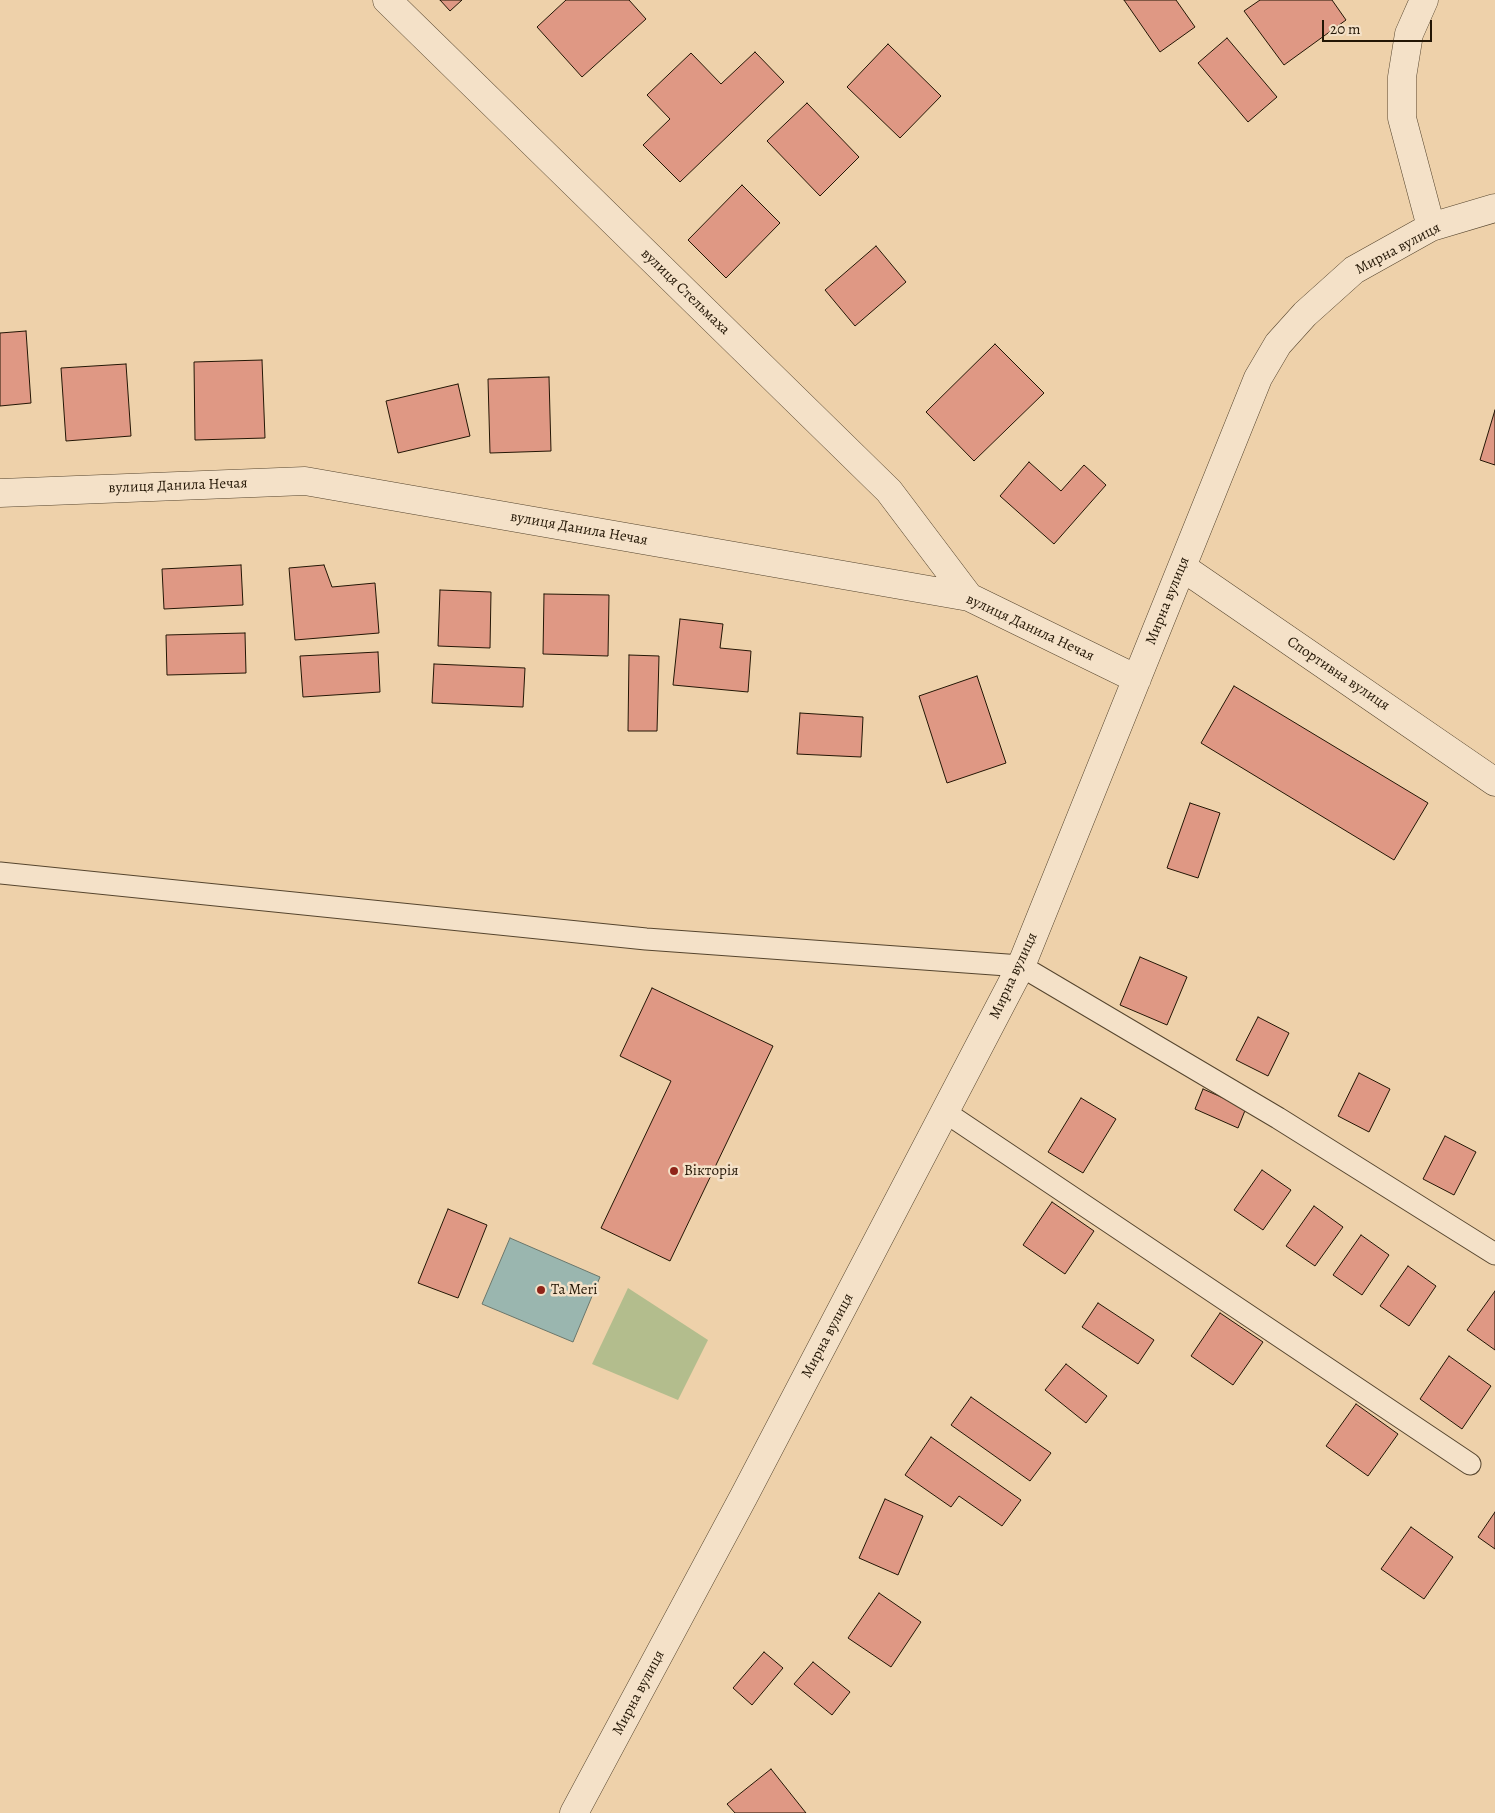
<!DOCTYPE html>
<html>
<head>
<meta charset="utf-8">
<style>
	body { margin:0 }
	#map { position:relative; width:1495px; height:1813px; overflow:hidden; background:#eed1aa; font-family:Alegreya,serif }
	canvas { display:block }
	.scale { position:absolute; left:1322px; top:20px; width:110px; height:22px; box-sizing:border-box; border:2px solid #231605; border-top:0; padding-left:6px; font-size:15px; line-height:18px; white-space:nowrap; color:#231605; -webkit-text-stroke:4px #f4e1c8; paint-order:stroke }
</style>
</head>
<body>
<div id="map">
<canvas width="1495" height="1813"></canvas>
<div class="scale">20 m</div>
</div>
<script>
const c = document.querySelector('canvas').getContext('2d');
c.lineJoin = 'round';
function paint(path, color) { c.fillStyle = color; c.fill(path, 'evenodd'); }
const poly = rows => new Path2D(rows.map(r => 'M' + r).join(''));
function strokePath(path, color, width, dash) { c.strokeStyle = color; c.lineWidth = width; c.lineCap = dash ? 'butt' : 'round'; c.setLineDash(dash || []); c.stroke(path); }
function drawText(font, color, halo, rows, align = 'center') {
  c.font = font + ' Alegreya,serif'; c.lineWidth = 5; c.setLineDash([]); c.textBaseline = 'middle'; c.strokeStyle = halo; c.fillStyle = color; for (const [text, x, y, turn = 0] of rows) {
    c.save(); c.translate(x, y); c.rotate((+turn || 0) * Math.PI / 180); c.textAlign = isNaN(turn) ? turn : align; if (halo) c.strokeText(text, 0, 0); c.fillText(text, 0, 0); c.restore();
  }
}
paint(poly([
	[628,1288,708,1340,678,1400,592,1364]
]), '#b3bd8d');
const water = poly([
	[510,1238,600,1277,573,1342,482,1304,510,1238]
]);
paint(water, '#9ab6af');
strokePath(water, '#6a766b', 1);
const building = poly([
	[440,0,462,0,450,11,440,0],
	[566,0,629,0,646,19,582,77,537,27,566,0],
	[1124,0,1176,0,1195,27,1160,52,1124,0],
	[1260,0,1332,0,1346,20,1284,65,1244,11,1260,0],
	[1227,38,1277,97,1248,122,1198,63,1227,38],
	[888,44,941,96,900,138,847,87,888,44],
	[755,52,784,82,680,182,643,145,670,119,647,95,691,53,721,84,755,52],
	[807,103,859,157,820,196,767,141,807,103],
	[742,185,780,223,726,278,688,240,742,185],
	[876,246,906,282,855,326,825,290,876,246],
	[26,331,31,403,0,406,0,333,26,331],
	[995,344,1044,393,974,461,926,412,995,344],
	[262,360,265,438,195,440,194,362,262,360],
	[126,364,131,436,66,441,61,368,126,364],
	[549,377,551,451,490,453,488,379,549,377],
	[458,384,470,436,398,453,386,401,458,384],
	[1495,410,1495,465,1480,460,1495,410],
	[1029,462,1061,491,1084,465,1106,485,1054,544,1000,496,1029,462],
	[241,565,243,605,164,609,162,569,241,565],
	[324,565,332,587,375,583,379,633,295,640,289,568,324,565],
	[440,590,491,592,490,648,438,646,440,590],
	[544,594,609,595,608,656,543,654,544,594],
	[680,619,723,624,720,648,751,651,748,692,673,685,680,619],
	[245,633,246,673,167,675,166,635,245,633],
	[378,652,380,692,303,697,300,656,378,652],
	[629,655,659,656,657,731,628,731,629,655],
	[434,664,525,668,523,707,432,703,434,664],
	[977,676,1006,763,947,783,919,696,977,676],
	[1234,686,1428,803,1394,860,1201,743,1234,686],
	[800,713,863,717,861,757,797,754,800,713],
	[1190,803,1220,813,1198,878,1167,868,1190,803],
	[1140,957,1187,977,1167,1025,1120,1005,1140,957],
	[652,988,773,1046,670,1261,601,1228,671,1081,620,1056,652,988],
	[1258,1017,1289,1033,1268,1076,1236,1060,1258,1017],
	[1359,1073,1390,1089,1369,1132,1338,1116,1359,1073],
	[1203,1089,1246,1108,1238,1128,1195,1109,1203,1089],
	[1081,1098,1116,1119,1083,1173,1048,1152,1081,1098],
	[1445,1136,1476,1152,1454,1195,1423,1179,1445,1136],
	[1262,1170,1291,1190,1263,1230,1234,1210,1262,1170],
	[1052,1202,1094,1231,1065,1274,1023,1245,1052,1202],
	[1314,1206,1343,1227,1315,1266,1286,1246,1314,1206],
	[448,1209,487,1225,458,1298,418,1283,448,1209],
	[1361,1235,1389,1255,1362,1295,1333,1275,1361,1235],
	[1408,1266,1436,1286,1409,1326,1380,1306,1408,1266],
	[1495,1291,1495,1350,1467,1330,1495,1291],
	[1098,1303,1154,1340,1138,1364,1082,1327,1098,1303],
	[1220,1313,1263,1342,1233,1385,1191,1356,1220,1313],
	[1449,1356,1491,1386,1462,1429,1420,1399,1449,1356],
	[1066,1364,1107,1396,1086,1423,1045,1390,1066,1364],
	[971,1397,1051,1453,1030,1481,951,1425,971,1397],
	[1356,1404,1398,1434,1368,1476,1326,1446,1356,1404],
	[931,1437,1021,1500,1002,1526,959,1496,951,1507,905,1475,931,1437],
	[885,1499,923,1516,898,1575,859,1558,885,1499],
	[1495,1512,1495,1549,1478,1537,1495,1512],
	[1411,1527,1453,1557,1424,1599,1381,1569,1411,1527],
	[879,1593,921,1622,891,1667,848,1638,879,1593],
	[764,1652,783,1668,752,1705,733,1688,764,1652],
	[813,1662,850,1692,832,1715,794,1684,813,1662],
	[771,1769,806,1813,735,1813,727,1804,771,1769]
]);
paint(building, '#df9884');
strokePath(building, '#231605', 1);
const service = poly([
	[0,873,646,939,1021,966,1278,1118,1495,1254],
	[945,1112,1470,1464]
]);
const minor = poly([
	[387,0,889,491,969,597],
	[1424,0,1409,34,1402,77,1402,118,1431,227],
	[0,493,305,481,969,597,1137,679],
	[1182,567,1495,782],
	[574,1813,744,1496,1021,966,1258,378,1278,344,1305,314,1354,270,1431,227,1495,208]
]);
strokePath(service, '#56452e', 23);
strokePath(minor, '#56452e', 29);
strokePath(service, '#f4e1c8', 21);
strokePath(minor, '#f4e1c8', 28);
for (const [x, y, r, color] of [
	[674,1171,5,"#8f2418"],
	[541,1290,5,"#8f2418"]
]) { const dot = new Path2D(); dot.arc(x, y, r, 0, 2 * Math.PI); c.fillStyle = color; c.fill(dot); strokePath(dot, '#f4e1c8', 2); }
drawText('15px', '#231605', '#f4e1c8', [
	["Мирна вулиця",1398,249,-28],
	["вулиця Стельмаха",685,292,44],
	["вулиця Данила Нечая",178,486,-2],
	["вулиця Данила Нечая",579,529,10],
	["Мирна вулиця",1168,601,-68],
	["вулиця Данила Нечая",1030,628,25],
	["Спортивна вулиця",1338,674,34],
	["Мирна вулиця",1014,976,-65],
	["Мирна вулиця",828,1336,-62],
	["Мирна вулиця",639,1693,-62]
]);
drawText('15px', '#231605', '#f4e1c8', [
	["Вікторія",684,1171],
	["Ta Meri",551,1290]
], 'left');
</script>
</body>
</html>
